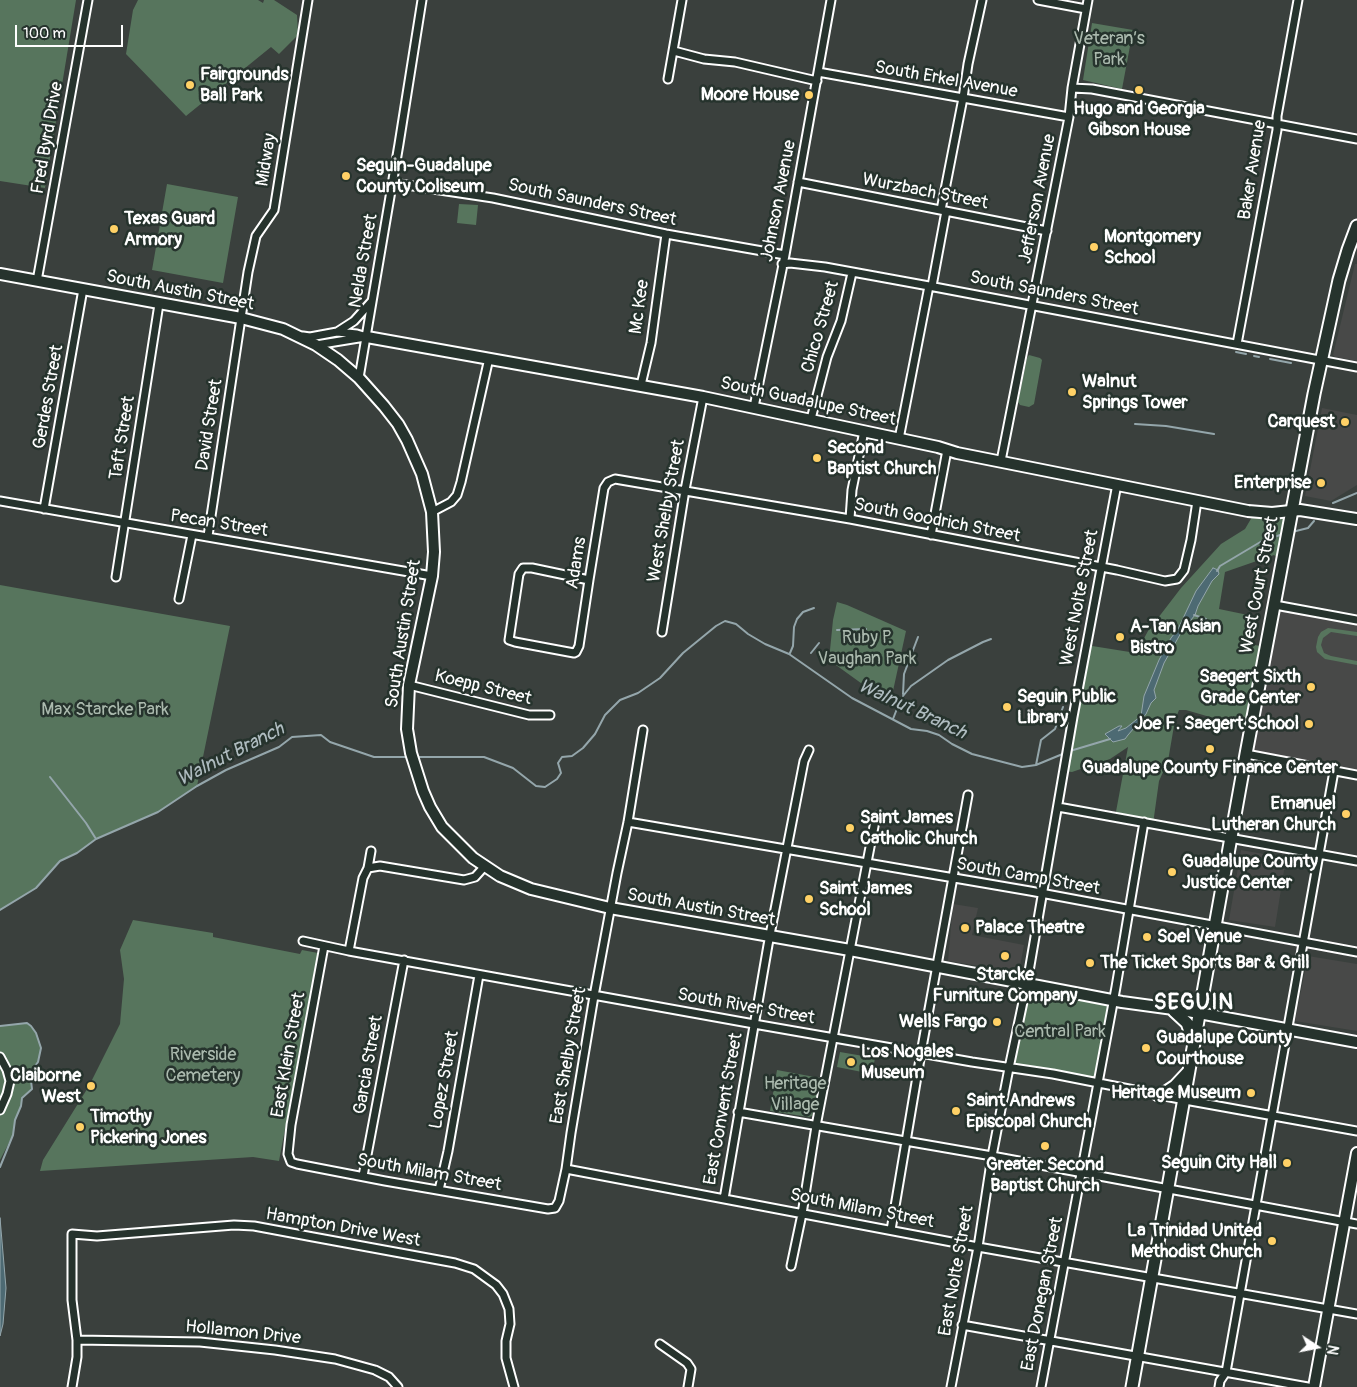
<!DOCTYPE html>
<html>
<head>
<meta charset="utf-8">
<style>
	body { margin:0 }
	#map { position:relative; width:1357px; height:1387px; overflow:hidden; background:#3a403d; font-family:Pangolin,sans-serif }
	canvas { display:block }
	.north { position:absolute; left:1292px; top:1322px; width:50px; height:50px; -webkit-text-stroke:4px #26332d; paint-order:stroke; rotate:101deg; font-size:14px; font-weight:700; line-height:20px; text-align:center; color:#fff }
	.north::after { content:''; display:block; margin:auto; width:18px; height:22px; background:#fff; clip-path:polygon(50% 0,100% 100%,50% 72%,0 100%) }
	.scale { position:absolute; left:15px; top:25px; width:108px; height:22px; box-sizing:border-box; border:2px solid #fff; border-top:0; padding-left:6px; font-size:15px; line-height:18px; white-space:nowrap; color:#fff; -webkit-text-stroke:4px #26332d; paint-order:stroke }
</style>
</head>
<body>
<div id="map">
<canvas width="1357" height="1387"></canvas>
<div class="north">N</div>
<div class="scale">100 m</div>
</div>
<script>
const c = document.querySelector('canvas').getContext('2d');
c.lineJoin = 'round';
function paint(path, color) { c.fillStyle = color; c.fill(path, 'evenodd'); }
const poly = rows => new Path2D(rows.map(r => 'M' + r).join(''));
function strokePath(path, color, width, dash) { c.strokeStyle = color; c.lineWidth = width; c.lineCap = dash ? 'butt' : 'round'; c.setLineDash(dash || []); c.stroke(path); }
function drawText(font, color, halo, rows, align = 'center') {
  c.font = font + ' Pangolin,sans-serif'; c.lineWidth = 5; c.setLineDash([]); c.textBaseline = 'middle'; c.strokeStyle = halo; c.fillStyle = color; for (const [text, x, y, turn = 0] of rows) {
    c.save(); c.translate(x, y); c.rotate((+turn || 0) * Math.PI / 180); c.textAlign = isNaN(turn) ? turn : align; if (halo) c.strokeText(text, 0, 0); c.fillText(text, 0, 0); c.restore();
  }
}
paint(poly([
	[1355,264,1357,264,1357,361,1335,357,1333,355],
	[1322,408,1357,415,1357,485,1331,501,1305,496],
	[1282,609,1357,623,1357,770,1254,751,1279,611],
	[1241,850,1286,858,1275,927,1229,920],
	[953,904,978,908,972,935,1024,945,1019,972,948,961],
	[1308,956,1357,964,1357,1031,1295,1021]
]), '#484948');
paint(poly([
	[0,0,76,0,45,188,0,181],
	[138,0,258,0,263,3,264,0,274,0,297,15,298,35,279,54,271,47,186,116,126,54,133,10],
	[1092,23,1133,30,1122,89,1083,80],
	[167,184,238,197,223,283,152,270],
	[459,204,478,205,476,225,457,223],
	[1029,355,1040,358,1042,360,1034,404,1029,407,1020,405,1018,402,1027,358],
	[1292,510,1283,562,1274,555,1225,572,1219,609,1248,615,1242,643,1267,647,1251,729,1186,710,1179,710,1175,720,1168,761,1159,781,1153,824,1115,817,1128,747,1110,759,1072,772,1064,771,1086,645,1136,653,1148,631,1181,588,1221,544,1245,529,1255,512],
	[0,585,230,626,197,786,158,812,96,839,77,853,60,861,36,888,0,910],
	[837,602,847,605,906,631,893,691,865,686,829,660,833,620],
	[1328,628,1357,632,1357,636,1331,632,1323,638,1321,645,1324,653,1331,656,1357,661,1357,665,1325,659,1317,652,1316,647,1318,637,1321,632],
	[133,920,213,933,213,937,300,954,302,950,318,953,279,1161,253,1157,40,1171,43,1160,89,1086,120,1024,124,979,120,950],
	[1027,983,1113,1000,1098,1083,1009,1068],
	[27,1023,31,1026,36,1033,41,1048,38,1062,31,1073,32,1089,22,1098,21,1106,15,1120,13,1135,0,1160,0,1026],
	[840,1052,875,1058,872,1074,837,1067],
	[777,1070,820,1078,812,1116,809,1117,770,1111]
]), '#57755d');
const water = poly([
	[1213,568,1218,570,1219,574,1212,581,1198,606,1195,615,1182,631,1164,663,1154,690,1156,698,1151,703,1146,714,1128,735,1125,739,1113,742,1105,734,1119,726,1122,726,1118,731,1126,728,1141,716,1144,696,1159,660,1171,638,1178,629,1196,591,1213,568],
	[0,1218,6,1288,3,1324,0,1336,0,1218]
]);
paint(water, '#4d6a73');
strokePath(water, '#94a6ab', 1);
strokePath(poly([
	[1236,352,1246,354],
	[1254,356,1259,357],
	[1270,359,1291,363],
	[1135,424,1166,426,1214,434],
	[1333,503,1357,493],
	[1292,532,1308,528,1314,521],
	[1217,571,1220,566,1262,541,1283,534],
	[1194,615,1206,619],
	[837,630,866,629],
	[790,653,793,646,794,627,797,619,803,612,814,608],
	[811,653,819,643],
	[903,694,904,674,918,637],
	[903,696,911,686,948,660,983,642,991,639],
	[893,719,900,701],
	[1070,751,1110,739],
	[417,757,484,757,513,768,536,786,545,787,557,779,561,773,558,763,562,757,572,756,583,748,595,734,605,715,620,700,638,693,660,678,683,653,716,626,725,621,736,624,748,634,765,644,789,654,852,698,911,729,927,731,939,735,952,744,972,754,1022,767,1036,765,1065,753],
	[1036,765,1041,740,1055,729,1063,707],
	[50,777,86,823,96,839],
	[0,910,36,888,60,861,77,853,96,839,158,812,197,786,226,770,279,747,292,737,321,735,330,742,374,757,409,757],
	[0,1026,27,1023,31,1026,36,1033,41,1048,38,1062,30,1073,32,1089,22,1098,21,1106,15,1120,13,1135,0,1167]
]), '#94a6ab', 2);
const street = poly([
	[1038,0,1086,9],
	[674,51,704,59,735,62,817,81],
	[818,72,1069,117],
	[668,79,682,0],
	[1072,88,1092,89,1357,139],
	[798,182,1047,231],
	[393,183,493,198,666,234,785,255],
	[941,210,963,98,968,64,982,0],
	[782,264,790,263,825,267,929,286,1357,367],
	[37,281,88,0],
	[932,286,946,211],
	[337,332,354,321,372,301],
	[303,336,310,337,337,332,357,334,367,337],
	[1237,344,1277,130,1277,116,1298,0],
	[316,345,365,337],
	[359,378,399,144,422,0],
	[641,385,651,343,666,234],
	[754,407,785,255,831,0],
	[811,419,827,357,841,321,852,273],
	[899,439,929,286],
	[1001,461,1069,117,1072,88,1088,0],
	[0,501,432,576],
	[44,509,83,289],
	[432,512,451,502,457,495,461,482,489,358],
	[850,519,852,490,864,431],
	[931,535,947,450],
	[208,536,248,272,256,236,274,210,308,0],
	[116,577,159,304],
	[589,580,532,568,523,568,519,574,509,640,515,642,574,653,576,652,579,646,589,580,604,488,608,482,615,479,850,519,1117,570,1165,581,1177,579,1184,570,1191,540,1197,501],
	[179,599,192,535],
	[1275,605,1357,620],
	[662,632,685,490,703,397],
	[409,685,529,715,550,715],
	[1246,754,1357,775],
	[1058,807,1357,861],
	[628,822,1030,891,1357,952],
	[368,868,380,866,464,880,475,877,484,867],
	[303,941,349,951,754,1024,972,1062,1053,1074,1185,1100,1357,1131],
	[324,946,291,1125,288,1154,291,1162,297,1164,385,1181,548,1209,555,1208,559,1201,566,1169,571,1133,594,996,617,873,628,822,643,730],
	[349,951,363,878,368,868,371,851],
	[0,1057,7,1070,10,1081,7,1094,0,1110],
	[738,1112,992,1156,1357,1224],
	[566,1169,978,1247,1357,1314],
	[363,1176,404,960],
	[439,1190,448,1151,479,975],
	[724,1199,768,945,804,761,809,750],
	[891,1230,921,1053,968,795],
	[791,1266,802,1214,816,1126,876,816],
	[962,1325,1308,1387],
	[77,1340,200,1342,275,1350,335,1359,375,1370,389,1377,398,1387],
	[660,1344,687,1363,691,1369,688,1387],
	[72,1387,77,1357,77,1340,72,1300,72,1234,97,1236,234,1225,254,1226,313,1237,455,1263,474,1269,496,1285,503,1294,509,1309,510,1324,506,1341,506,1358,514,1387],
	[951,1387,978,1247,992,1156,1009,1068,1027,983,1073,717,1117,484],
	[1041,1387,1116,987,1144,822],
	[1219,1387,1220,1381,1226,1372,1334,771]
]);
const secondary = poly([
	[0,274,241,318,283,329,316,345,338,360,359,378,384,406,398,424,407,440,422,474,432,512,434,552,432,576,409,685,407,729,411,753,423,791,430,807,442,827,473,858,500,876,531,889,610,908,850,950,1122,1002,1188,1011,1357,1042],
	[367,337,703,397,938,447,957,453,1248,511,1272,513,1300,510,1357,519],
	[1314,1387,1357,1153]
]);
const primary = poly([
	[1174,1011,1187,1023,1194,1042],
	[1158,1095,1166,1092,1175,1086,1189,1071],
	[1132,1387,1246,754,1314,394,1339,280,1348,250,1357,226]
]);
strokePath(street, '#fff', 11);
strokePath(secondary, '#fff', 14);
strokePath(primary, '#fff', 15);
strokePath(street, '#26332d', 7);
strokePath(secondary, '#26332d', 10);
strokePath(primary, '#26332d', 11);
for (const [x, y, r, color] of [
	[190,85,5,"#ffd166"],
	[1139,90,5,"#ffd166"],
	[809,95,5,"#ffd166"],
	[346,176,5,"#ffd166"],
	[114,229,5,"#ffd166"],
	[1094,247,5,"#ffd166"],
	[1072,392,5,"#ffd166"],
	[1345,422,5,"#ffd166"],
	[817,458,5,"#ffd166"],
	[1321,483,5,"#ffd166"],
	[1120,637,5,"#ffd166"],
	[1311,687,5,"#ffd166"],
	[1007,707,5,"#ffd166"],
	[1309,724,5,"#ffd166"],
	[1210,749,5,"#ffd166"],
	[1346,814,5,"#ffd166"],
	[850,828,5,"#ffd166"],
	[1172,872,5,"#ffd166"],
	[809,899,5,"#ffd166"],
	[965,928,5,"#ffd166"],
	[1147,937,5,"#ffd166"],
	[1005,956,5,"#ffd166"],
	[1090,963,5,"#ffd166"],
	[997,1022,5,"#ffd166"],
	[1146,1048,5,"#ffd166"],
	[851,1062,5,"#ffd166"],
	[91,1086,5,"#ffd166"],
	[1251,1093,5,"#ffd166"],
	[956,1111,5,"#ffd166"],
	[80,1127,5,"#ffd166"],
	[1045,1146,5,"#ffd166"],
	[1287,1163,5,"#ffd166"],
	[1272,1241,5,"#ffd166"]
]) { const dot = new Path2D(); dot.arc(x, y, r, 0, 2 * Math.PI); c.fillStyle = color; c.fill(dot); strokePath(dot, '#26332d', 2); }
drawText('18px', '#abbaae', '#26332d', [
	["Veteran’s",1109,39],
	["Park",1109,60],
	["Ruby P.",867,638],
	["Vaughan Park",867,659],
	["Max Starcke Park",105,710],
	["Central Park",1060,1032],
	["Riverside",203,1055],
	["Cemetery",203,1076],
	["Heritage",795,1084],
	["Village",795,1105]
]);
drawText('bold 18px', '#fff', '#26332d', [
	["Fairgrounds",200,75],
	["Ball Park",200,96],
	["Moore House",799,95,"right"],
	["Hugo and Georgia",1139,109,"center"],
	["Gibson House",1139,130,"center"],
	["Seguin-Guadalupe",356,166],
	["County Coliseum",356,187],
	["Texas Guard",124,219],
	["Armory",124,240],
	["Montgomery",1104,237],
	["School",1104,258],
	["Walnut",1082,382],
	["Springs Tower",1082,403],
	["Carquest",1335,422,"right"],
	["Second",827,448],
	["Baptist Church",827,469],
	["Enterprise",1311,483,"right"],
	["A-Tan Asian",1130,627],
	["Bistro",1130,648],
	["Saegert Sixth",1301,677,"right"],
	["Grade Center",1301,698,"right"],
	["Seguin Public",1017,697],
	["Library",1017,718],
	["Joe F. Saegert School",1299,724,"right"],
	["Guadalupe County Finance Center",1210,768,"center"],
	["Emanuel",1336,804,"right"],
	["Lutheran Church",1336,825,"right"],
	["Saint James",860,818],
	["Catholic Church",860,839],
	["Guadalupe County",1182,862],
	["Justice Center",1182,883],
	["Saint James",819,889],
	["School",819,910],
	["Palace Theatre",975,928],
	["Soel Venue",1157,937],
	["The Ticket Sports Bar & Grill",1100,963],
	["Starcke",1005,975,"center"],
	["Furniture Company",1005,996,"center"],
	["Wells Fargo",987,1022,"right"],
	["Guadalupe County",1156,1038],
	["Courthouse",1156,1059],
	["Los Nogales",861,1052],
	["Museum",861,1073],
	["Claiborne",81,1076,"right"],
	["West",81,1097,"right"],
	["Heritage Museum",1241,1093,"right"],
	["Saint Andrews",966,1101],
	["Episcopal Church",966,1122],
	["Timothy",90,1117],
	["Pickering Jones",90,1138],
	["Seguin City Hall",1277,1163,"right"],
	["Greater Second",1045,1165,"center"],
	["Baptist Church",1045,1186,"center"],
	["La Trinidad United",1262,1231,"right"],
	["Methodist Church",1262,1252,"right"]
], 'left');
drawText('18px', '#fff', '#26332d', [
	["South Erkel Avenue",946,80,10],
	["Fred Byrd Drive",48,138,-80],
	["Midway",267,160,-81],
	["Baker Avenue",1253,170,-81],
	["Wurzbach Street",925,192,11],
	["Jefferson Avenue",1038,199,-79],
	["Johnson Avenue",779,201,-79],
	["South Saunders Street",592,203,12],
	["Nelda Street",364,261,-80],
	["South Austin Street",180,291,11],
	["South Saunders Street",1054,294,11],
	["Mc Kee",640,307,-82],
	["Chico Street",821,327,-74],
	["Gerdes Street",49,397,-80],
	["South Guadalupe Street",808,402,12],
	["David Street",210,425,-81],
	["Taft Street",123,438,-81],
	["West Shelby Street",667,511,-80],
	["South Goodrich Street",937,521,11],
	["Pecan Street",219,524,9],
	["Adams",577,563,-81],
	["West Court Street",1260,585,-79],
	["West Nolte Street",1080,598,-79],
	["South Austin Street",404,634,-81],
	["Koepp Street",483,688,14],
	["South Camp Street",1028,877,10],
	["South Austin Street",701,908,10],
	["South River Street",746,1007,10],
	["East Klein Street",289,1055,-80],
	["East Shelby Street",569,1056,-80],
	["Garcia Street",369,1065,-80],
	["Lopez Street",445,1080,-80],
	["East Convent Street",724,1109,-80],
	["South Milam Street",429,1173,10],
	["South Milam Street",862,1209,11],
	["Hampton Drive West",343,1228,10],
	["East Nolte Street",957,1271,-80],
	["East Donegan Street",1043,1294,-79],
	["Hollamon Drive",243,1333,6]
]);
drawText('italic 19px', '#afbcc0', '#26332d', [
	["Walnut Branch",912,710,25],
	["Walnut Branch",231,755,-27]
]);
c.letterSpacing = '1px';
drawText('bold 22px', '#fff', '#26332d', [
	["SEGUIN",1194,1003]
]);
c.letterSpacing = '0px';
</script>
</body>
</html>
